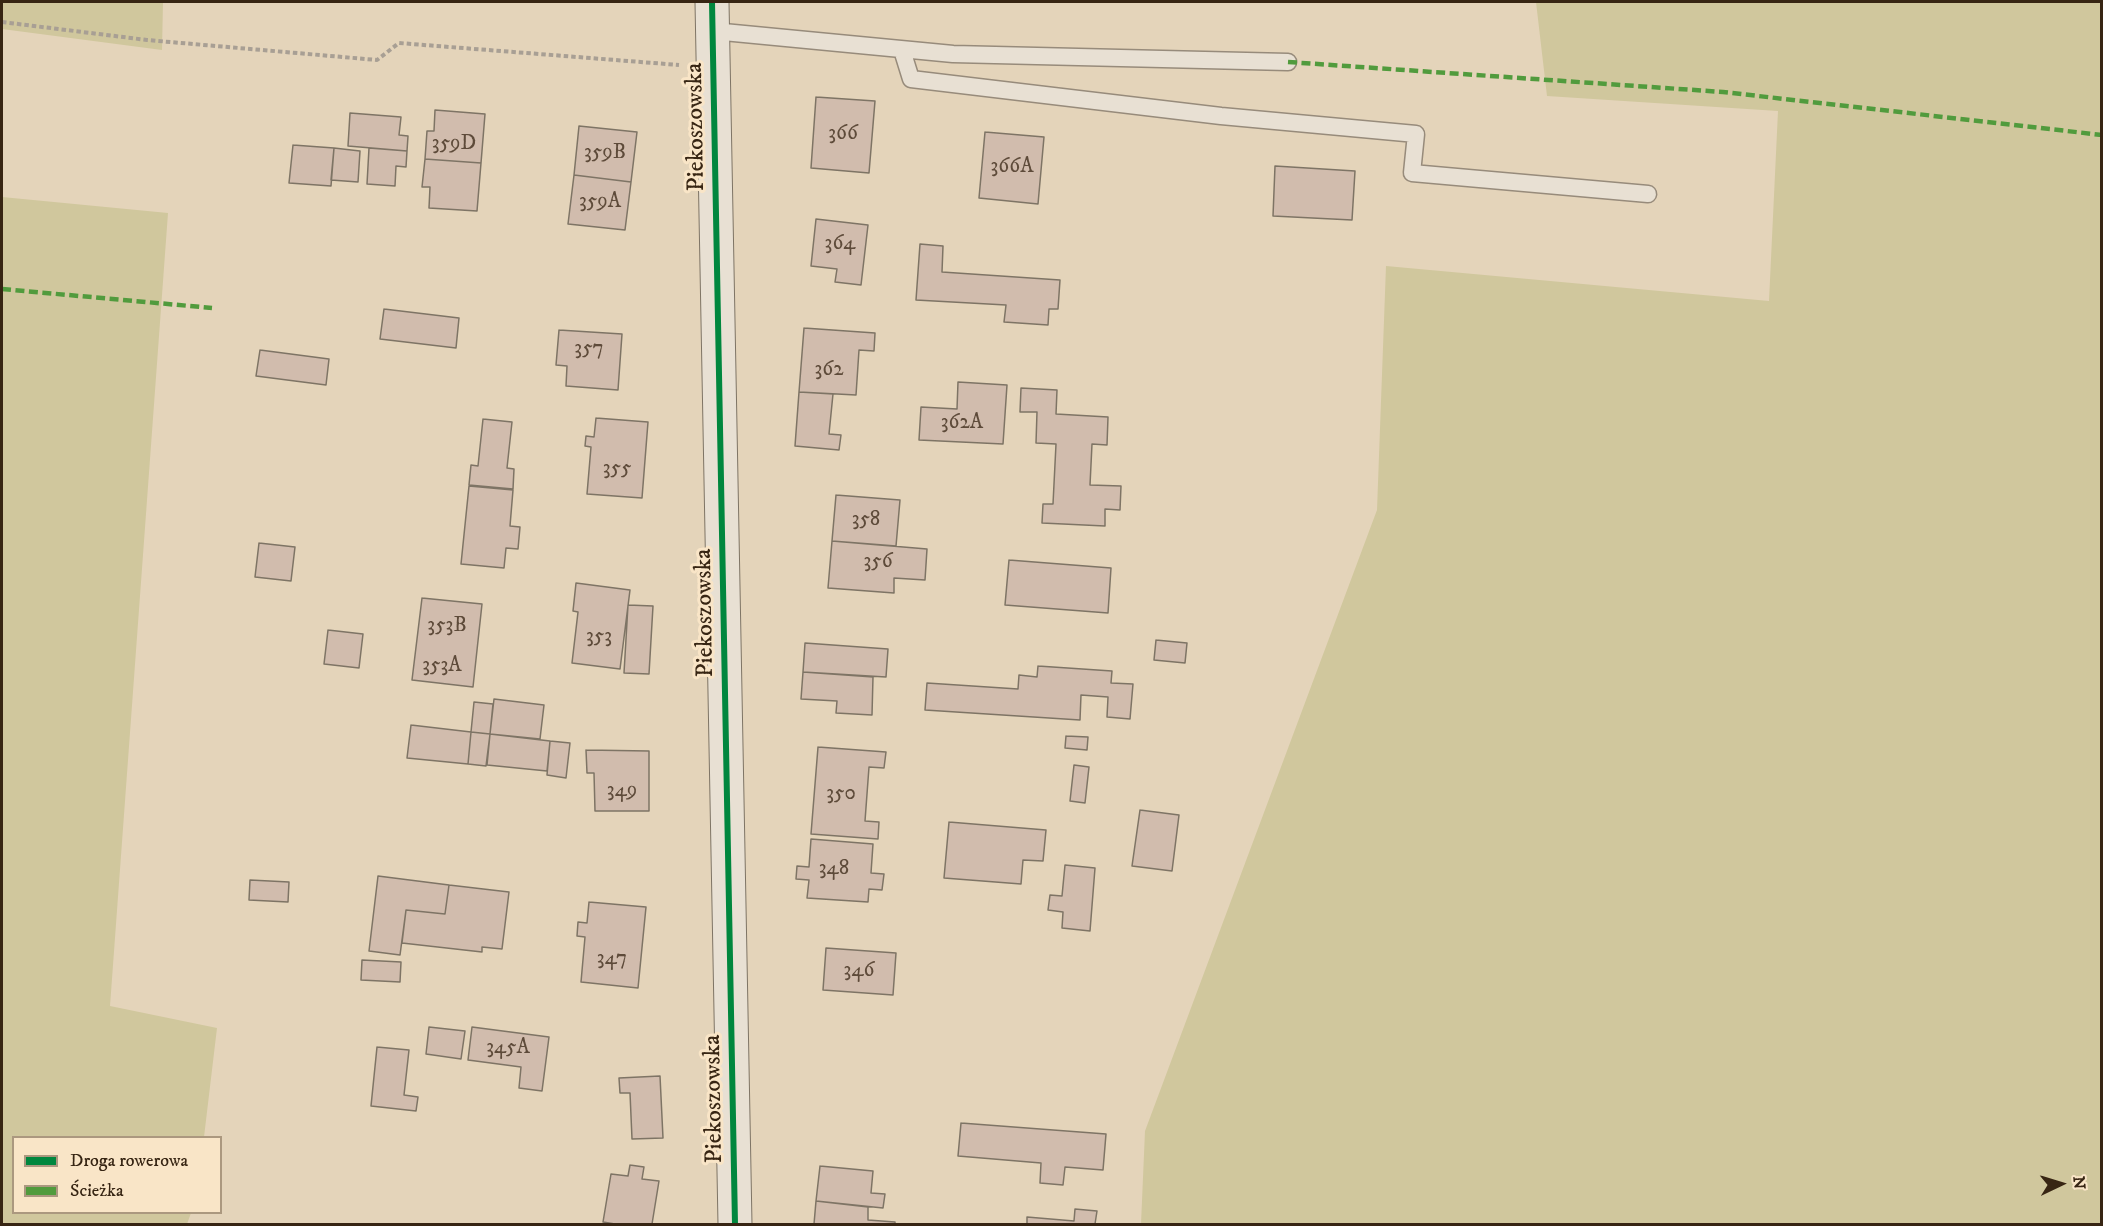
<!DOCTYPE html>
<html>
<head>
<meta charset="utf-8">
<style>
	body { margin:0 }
	#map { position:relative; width:2103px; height:1226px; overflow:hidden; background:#e4d4ba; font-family:"IM FELL DW Pica",serif }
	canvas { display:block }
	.frame { position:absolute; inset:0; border:3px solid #372513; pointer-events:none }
	.legend { position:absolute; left:12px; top:1136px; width:210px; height:78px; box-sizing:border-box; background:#f9e5c7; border:2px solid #ab987f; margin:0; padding:8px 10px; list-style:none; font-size:18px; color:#372513 }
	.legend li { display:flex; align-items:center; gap:12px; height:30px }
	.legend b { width:30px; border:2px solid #ab987f }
	.north { position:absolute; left:2031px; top:1154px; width:60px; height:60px; -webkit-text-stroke:4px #f9e5c7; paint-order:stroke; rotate:86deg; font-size:16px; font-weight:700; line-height:24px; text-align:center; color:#372513 }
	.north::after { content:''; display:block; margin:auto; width:21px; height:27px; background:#372513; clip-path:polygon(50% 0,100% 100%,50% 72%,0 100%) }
</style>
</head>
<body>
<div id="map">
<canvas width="2103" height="1226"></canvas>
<div class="frame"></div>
<ul class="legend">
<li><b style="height:8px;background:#00873e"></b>Droga rowerowa</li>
<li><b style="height:8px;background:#519b3d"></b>Ścieżka</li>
</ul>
<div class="north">N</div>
</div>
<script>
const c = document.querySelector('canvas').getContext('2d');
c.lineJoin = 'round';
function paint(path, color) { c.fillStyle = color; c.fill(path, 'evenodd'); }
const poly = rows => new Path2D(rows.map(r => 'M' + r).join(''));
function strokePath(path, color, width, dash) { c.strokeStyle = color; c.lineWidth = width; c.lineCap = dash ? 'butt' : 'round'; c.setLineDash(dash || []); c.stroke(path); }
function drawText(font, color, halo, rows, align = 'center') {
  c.font = font + ' "IM FELL DW Pica",serif'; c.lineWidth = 6; c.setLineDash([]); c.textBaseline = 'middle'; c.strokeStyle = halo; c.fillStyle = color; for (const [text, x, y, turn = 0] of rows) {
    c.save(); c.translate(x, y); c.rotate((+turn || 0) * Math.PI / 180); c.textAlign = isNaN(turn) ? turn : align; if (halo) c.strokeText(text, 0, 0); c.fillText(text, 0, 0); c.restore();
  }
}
paint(poly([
	[2,2,163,2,162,50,2,29],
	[1536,2,2101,2,2101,1224,1141,1224,1145,1131,1377,510,1386,266,1769,301,1778,111,1547,96],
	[2,197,168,213,110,1006,217,1028,204,1137,14,1138,14,1212,191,1213,187,1224,2,1224]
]), '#d0c79d');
const building = poly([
	[816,97,875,101,869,173,811,168,816,97],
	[435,110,485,114,481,163,425,159,427,131,434,131,435,110],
	[350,113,401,117,399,135,408,136,407,151,348,146,350,113],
	[579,126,637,132,631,182,574,175,579,126],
	[985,132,1044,137,1038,204,979,198,985,132],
	[293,145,334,148,331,186,289,183,293,145],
	[334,148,360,151,358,182,331,180,334,148],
	[369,148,407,151,406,167,396,166,395,186,367,184,369,148],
	[425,159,481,163,477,211,429,208,430,187,422,187,425,159],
	[1275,166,1355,171,1352,220,1273,216,1275,166],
	[574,175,631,182,625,230,568,224,574,175],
	[816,219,868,225,861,285,835,282,837,269,811,266,816,219],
	[920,244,943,246,942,272,1060,280,1058,309,1049,309,1048,325,1004,322,1006,305,916,300,920,244],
	[384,309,459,318,456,348,380,339,384,309],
	[804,328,875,333,874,351,859,350,856,395,799,392,804,328],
	[559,330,622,334,618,390,566,386,567,366,556,365,559,330],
	[260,350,329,359,326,385,256,376,260,350],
	[958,382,1007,385,1003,444,919,440,921,407,957,409,958,382],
	[1021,388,1057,390,1056,414,1108,417,1107,445,1092,444,1090,485,1121,486,1120,510,1105,509,1105,526,1042,523,1043,504,1053,504,1056,444,1036,443,1037,412,1020,412,1021,388],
	[799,392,833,394,829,434,841,435,839,450,795,446,799,392],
	[596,418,648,422,642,498,587,494,591,447,585,446,586,436,594,437,596,418],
	[483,419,512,422,507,468,514,469,513,489,469,485,471,465,478,466,483,419],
	[469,486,513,490,510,526,520,527,518,549,506,548,504,568,461,564,469,486],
	[836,495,900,500,896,546,832,541,836,495],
	[832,541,927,549,925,580,894,578,894,593,828,588,832,541],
	[259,543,295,547,291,581,255,577,259,543],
	[1009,560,1111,568,1108,613,1005,605,1009,560],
	[576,583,630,590,620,669,572,663,578,612,573,611,576,583],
	[422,598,482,604,473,687,412,680,422,598],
	[628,605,653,606,649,674,624,673,628,605],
	[328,630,363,634,359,668,324,664,328,630],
	[1156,640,1187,643,1185,663,1154,660,1156,640],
	[805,643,888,649,886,677,803,672,805,643],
	[1038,666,1112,671,1111,683,1133,684,1130,719,1107,717,1108,697,1081,695,1080,720,925,710,927,683,1018,689,1019,675,1037,677,1038,666],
	[803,672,873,677,872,715,836,713,837,701,801,699,803,672],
	[494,699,544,705,540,739,490,734,494,699],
	[474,702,493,704,490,734,471,732,474,702],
	[411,725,471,732,468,764,407,758,411,725],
	[471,732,490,734,486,766,468,764,471,732],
	[490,734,550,741,547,771,487,765,490,734],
	[1066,736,1088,737,1087,750,1065,748,1066,736],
	[550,741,570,743,566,778,547,775,550,741],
	[818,747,886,752,884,768,869,767,865,821,879,822,878,839,811,834,818,747],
	[586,750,649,751,649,811,595,811,594,773,587,773,586,750],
	[1074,765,1089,767,1085,803,1070,801,1074,765],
	[1140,810,1179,815,1172,871,1132,866,1140,810],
	[949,822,1046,830,1043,861,1023,860,1021,884,944,878,949,822],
	[811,839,873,844,871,873,884,874,882,890,869,889,868,902,807,898,809,880,796,879,797,866,809,867,811,839],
	[1065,865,1095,868,1090,931,1062,928,1063,912,1048,910,1050,895,1062,896,1065,865],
	[378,876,449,885,445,914,406,910,400,955,369,951,378,876],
	[250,880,289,882,288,902,249,900,250,880],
	[449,885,509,892,502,949,482,947,482,952,402,943,406,910,445,914,449,885],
	[589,902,646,907,638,988,581,982,585,937,577,936,578,922,587,923,589,902],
	[826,948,896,953,893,995,823,990,826,948],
	[362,960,401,962,400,982,361,980,362,960],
	[429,1027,465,1031,461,1059,426,1054,429,1027],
	[472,1027,549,1037,542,1091,519,1088,521,1067,468,1060,472,1027],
	[377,1047,409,1050,404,1095,418,1097,416,1111,371,1106,377,1047],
	[660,1076,663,1138,632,1139,630,1093,620,1093,619,1078,660,1076],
	[961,1123,1106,1134,1103,1170,1065,1167,1063,1185,1040,1183,1041,1163,958,1156,961,1123],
	[630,1165,644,1167,642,1179,659,1181,652,1224,615,1224,603,1222,611,1174,628,1176,630,1165],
	[820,1166,873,1171,871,1193,885,1194,883,1208,816,1201,820,1166],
	[816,1201,868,1207,868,1220,895,1222,895,1224,814,1224,816,1201],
	[1075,1209,1097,1211,1095,1224,1027,1224,1027,1217,1074,1221,1075,1209]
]);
paint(building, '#d1bcad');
strokePath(building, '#7e7465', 1.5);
const service = poly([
	[713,31,953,54,1288,62],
	[902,50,911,79,1221,116,1416,134,1412,173,1648,194]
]);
const secondary = poly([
	[712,2,735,1224]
]);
strokePath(service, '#978b7b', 19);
strokePath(secondary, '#7e7465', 35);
strokePath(poly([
	[2,22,147,40,377,60,399,43,679,65]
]), '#a89f94', 4, [4.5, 3]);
strokePath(service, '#e8e0d3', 16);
strokePath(secondary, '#e8e0d3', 33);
strokePath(poly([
	[1288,62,1723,92,2102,135],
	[2,289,212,308]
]), '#519b3d', 4.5, [9, 4.5]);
strokePath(poly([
	[712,2,735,1224]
]), '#00873e', 6);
drawText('21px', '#5e4b3a', null, [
	["366",843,135],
	["359D",454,145],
	["359B",605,154],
	["366A",1012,168],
	["359A",600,203],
	["364",840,245],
	["357",589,350],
	["362",829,371],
	["362A",962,424],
	["355",617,470],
	["358",866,521],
	["356",878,563],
	["353B",447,627],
	["353",599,638],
	["353A",442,667],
	["349",622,792],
	["350",841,795],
	["348",834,870],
	["347",612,960],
	["346",859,972],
	["345A",508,1049]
]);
drawText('24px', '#372513', '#f9e5c7', [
	["Piekoszowska",697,127,-91],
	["Piekoszowska",706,613,-91],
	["Piekoszowska",715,1099,-91]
]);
</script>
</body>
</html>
